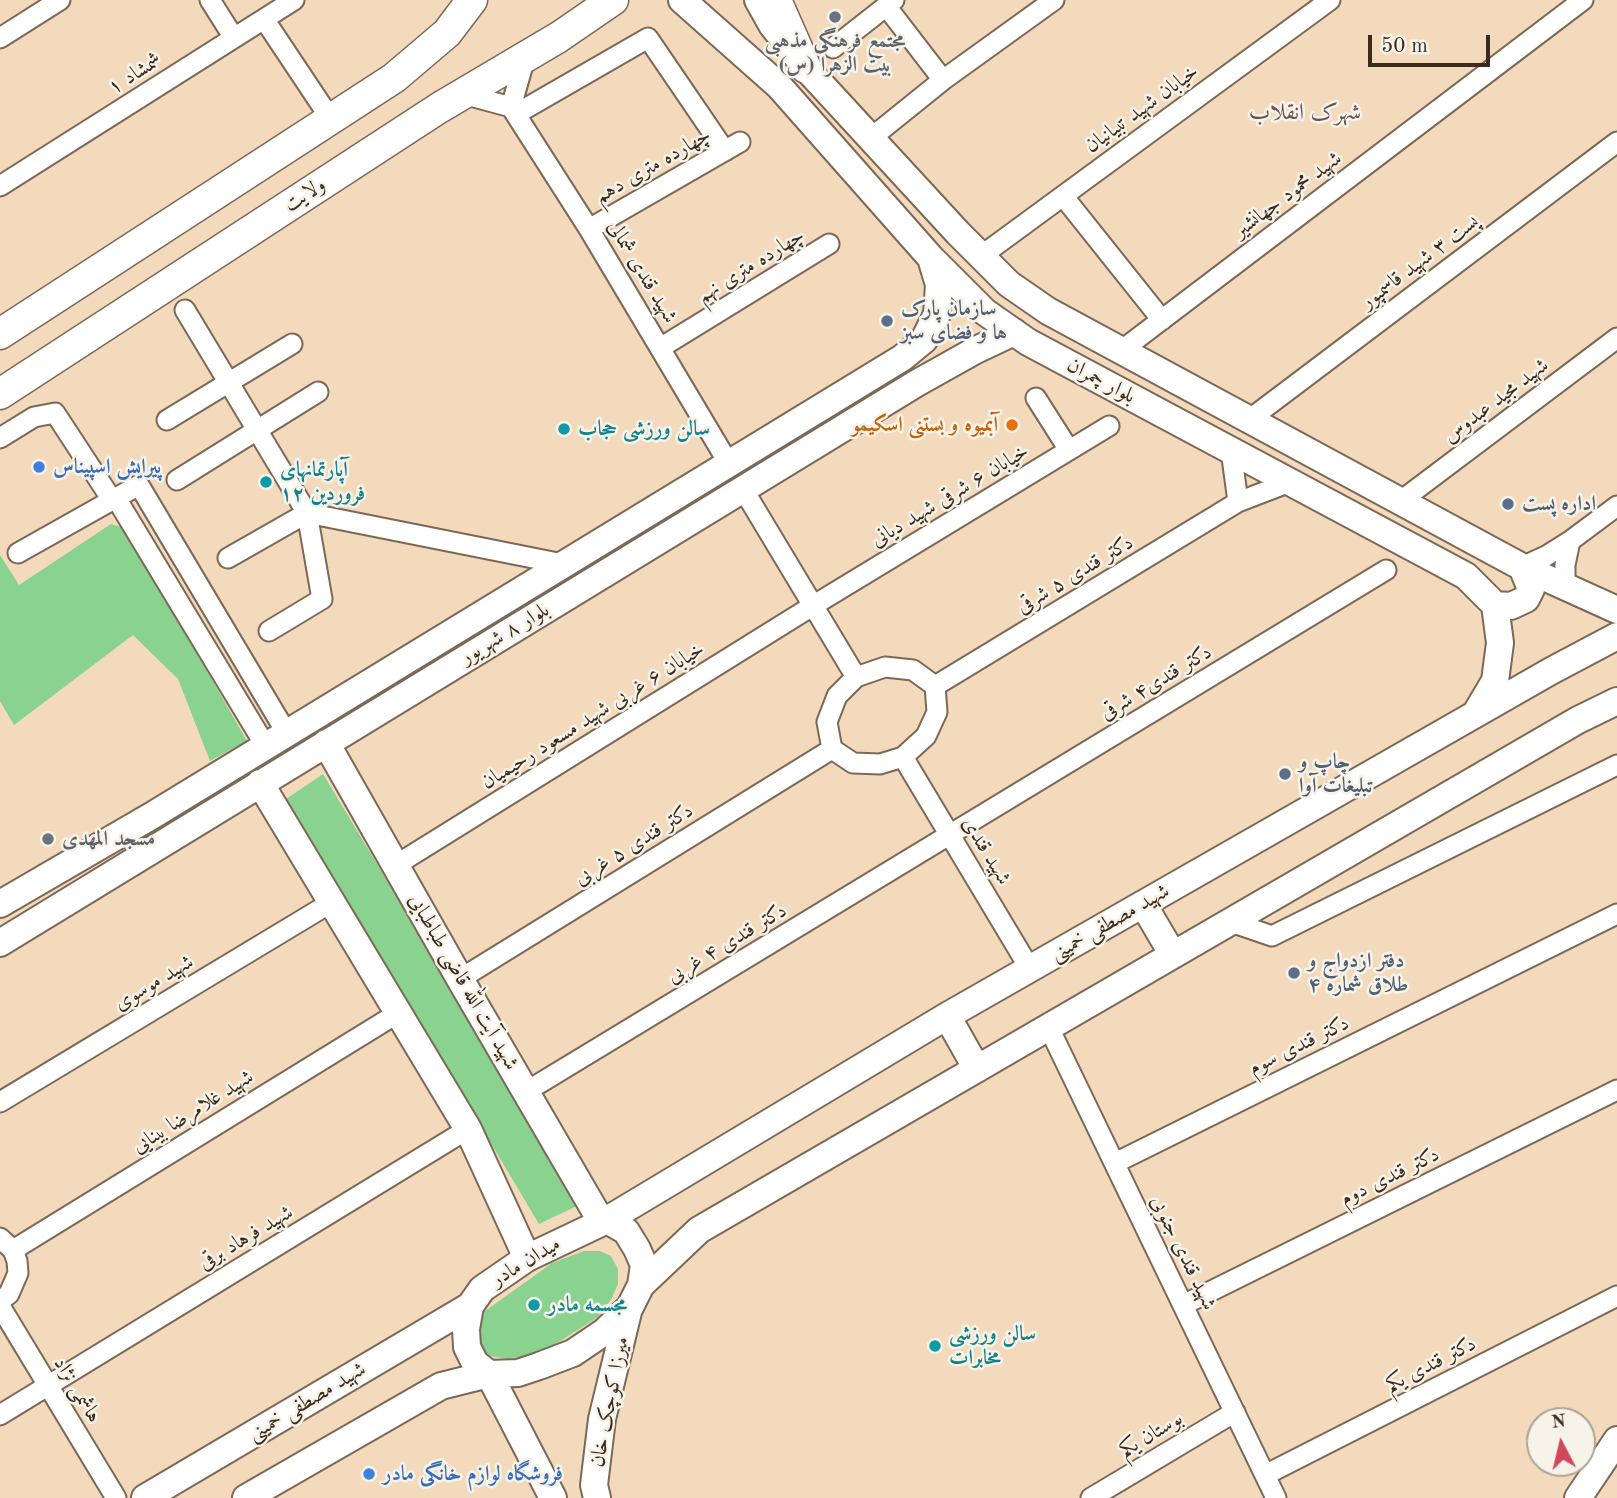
<!DOCTYPE html>
<html>
<head>
<meta charset="utf-8">
<style>
	body { margin:0 }
	#map { position:relative; width:1617px; height:1498px; overflow:hidden; background:#f4dabc; font-family:"Old Standard TT",serif }
	canvas { display:block }
	.north { position:absolute; left:1526px; top:1407px; width:70px; height:70px; box-sizing:border-box; background:#f7f3e8; border:2px solid #aca397; border-radius:50%; rotate:353deg; font-size:19px; font-weight:700; line-height:28px; text-align:center; color:#3b2a1e }
	.north::after { content:''; display:block; margin:auto; width:24px; height:32px; background:#d1495b; clip-path:polygon(50% 0,100% 100%,50% 72%,0 100%) }
	.scale { position:absolute; left:1368px; top:35px; width:122px; height:32px; box-sizing:border-box; border:4px solid #3b2a1e; border-top:0; padding-left:9px; font-size:21px; line-height:24px; white-space:nowrap; color:#3b2a1e; -webkit-text-stroke:5px #f7f3e8; paint-order:stroke }
</style>
</head>
<body>
<div id="map">
<canvas width="1617" height="1498"></canvas>
<div class="north">N</div>
<div class="scale">50 m</div>
</div>
<script>
const c = document.querySelector('canvas').getContext('2d');
c.lineJoin = 'round';
function paint(path, color) { c.fillStyle = color; c.fill(path, 'evenodd'); }
const poly = rows => new Path2D(rows.map(r => 'M' + r).join(''));
function strokePath(path, color, width, dash) { c.strokeStyle = color; c.lineWidth = width; c.lineCap = dash ? 'butt' : 'round'; c.setLineDash(dash || []); c.stroke(path); }
function drawText(font, color, halo, rows, align = 'center') {
  c.font = font + ' "Old Standard TT",Amiri,serif'; c.lineWidth = 5; c.setLineDash([]); c.textBaseline = 'middle'; c.strokeStyle = halo; c.fillStyle = color; for (const [text, x, y, turn = 0] of rows) {
    c.save(); c.translate(x, y); c.rotate((+turn || 0) * Math.PI / 180); c.textAlign = isNaN(turn) ? turn : align; if (halo) c.strokeText(text, 0, 0); c.fillText(text, 0, 0); c.restore();
  }
}
paint(poly([
	[111,524,125,528,247,741,210,761,178,679,133,635,14,725,0,701,0,555,19,585],
	[323,774,581,1204,539,1224,286,799],
	[584,1251,600,1251,611,1256,618,1269,618,1284,612,1298,598,1317,557,1343,532,1355,507,1359,485,1355,476,1340,481,1314,552,1263]
]), '#89d28f');
const street = poly([
	[210,0,234,38],
	[886,6,943,80],
	[264,19,330,118],
	[0,38,60,0],
	[833,48,894,0],
	[463,94,511,107,525,58],
	[511,107,589,229,729,464],
	[516,114,648,38,725,151],
	[871,138,943,80,1054,0],
	[0,186,294,0],
	[1063,196,1162,320],
	[589,229,740,142],
	[981,256,1330,0],
	[185,310,307,513,322,599,269,631],
	[660,348,829,244],
	[1122,350,1583,0],
	[1036,398,1069,450],
	[1250,419,1617,142],
	[167,420,292,344],
	[0,438,34,417,55,413,112,500],
	[1231,450,1238,502,1290,482],
	[177,480,318,392],
	[743,489,856,677],
	[116,498,265,745],
	[1402,500,1617,338],
	[1570,541,1617,506],
	[18,553,139,485,286,732],
	[228,558,307,513,563,564],
	[1522,567,1546,556,1570,541,1565,565,1565,588],
	[885,667,913,670,935,686,937,712,926,736,903,757,880,764,853,763,832,749,827,722,837,696,856,677,885,667],
	[935,686,1238,502],
	[903,757,1030,969],
	[396,865,814,605,1109,426],
	[1231,922,1272,936,1617,765],
	[460,979,832,749],
	[1049,1028,1276,1498],
	[527,1091,1386,570],
	[0,1102,332,902],
	[1115,1163,1617,914],
	[0,1238,13,1250,17,1261,18,1273,9,1294,0,1301],
	[13,1250,398,1013],
	[1183,1305,1617,1090],
	[0,1306,116,1498],
	[0,1415,468,1129],
	[1265,1475,1617,1296],
	[1091,1498,1235,1412]
]);
const secondary = poly([
	[682,0,779,86,931,258,985,312,1028,342,1466,576,1495,605,1500,643,1495,681,1476,713],
	[758,0,772,25,806,68,958,233,1009,284,1048,311,1522,567,1617,610],
	[1495,605,1511,606,1526,599,1531,589,1522,567],
	[326,743,460,979,601,1221],
	[260,783,468,1129,527,1258],
	[0,904,153,815,902,358,924,340,937,314,939,285,931,258],
	[1143,904,1173,955],
	[0,943,917,383,976,350,1014,332],
	[947,1016,977,1069],
	[607,1220,947,1016,1551,671,1617,636],
	[607,1220,626,1231,637,1249,644,1265,641,1285,630,1307,604,1332,573,1353,539,1366,518,1373,489,1374,475,1363,467,1347,466,1329,470,1306,482,1289,527,1258,607,1220],
	[641,1285,699,1230,1578,720,1617,701],
	[145,1498,470,1306],
	[246,1498,441,1386,489,1374,553,1498],
	[597,1498,594,1485,602,1419,629,1308],
	[1578,1498,1617,1440]
]);
const primary = poly([
	[776,0,806,68],
	[0,334,394,78,447,33,472,0],
	[0,394,439,108,559,37,613,0]
]);
strokePath(street, '#7c6855', 23);
strokePath(secondary, '#7c6855', 30);
strokePath(primary, '#7c6855', 33);
strokePath(street, '#fff', 19);
strokePath(secondary, '#fff', 26);
strokePath(primary, '#fff', 30);
for (const [x, y, r, color] of [
	[835,17,7,"#6b7280"],
	[887,321,7,"#5c6f8a"],
	[1012,425,7,"#e8710a"],
	[564,429,7,"#0f9aa8"],
	[39,467,7,"#3f7fe0"],
	[266,482,7,"#0f9aa8"],
	[1508,504,7,"#5c6f8a"],
	[1285,774,7,"#5c6f8a"],
	[48,839,7,"#6b7280"],
	[1294,973,7,"#5c6f8a"],
	[534,1305,7,"#0f9aa8"],
	[935,1346,7,"#0f9aa8"],
	[369,1474,7,"#3f7fe0"]
]) { const dot = new Path2D(); dot.arc(x, y, r, 0, 2 * Math.PI); c.fillStyle = color; c.fill(dot); strokePath(dot, '#f7f3e8', 2.5); }
drawText('bold 21px', '#5b616d', '#f7f3e8', [
	["مجتمع فرهنگی مذهبی",835,41],
	["بیت الزهرا (س)",835,65],
	["مسجد المهدی",62,839,"left"]
]);
drawText('21px', '#3b2a1e', '#f7f3e8', [
	["شمشاد ۱",135,74,-32],
	["خیابان شهید تبیانیان",1142,109,-36],
	["چهارده متری دهم",653,166,-30],
	["ولایت",305,195,-33],
	["شهید محمود جهانشیر",1288,195,-37],
	["پست ۳ شهید قاسمپور",1420,262,-37],
	["چهارده متری نهم",751,266,-32],
	["شهید قندی شمالی",642,272,59],
	["بلوار چمران",1101,381,28],
	["شهید مجید عبدوس",1496,401,-37],
	["خیابان ۶ شرقی شهید دیانی",950,496,-31],
	["دکتر قندی ۵ شرقی",1075,575,-31],
	["بلوار ۸ شهریور",505,634,-31],
	["دکتر قندی۴ شرقی",1156,683,-31],
	["خیابان ۶ غربی شهید مسعود رحیمیان",593,716,-32],
	["دکتر قندی ۵ غربی",634,845,-32],
	["شهید قندی",986,851,59],
	["شهید مصطفی خمینی",1110,923,-30],
	["دکتر قندی ۴ غربی",727,944,-31],
	["شهید آیت الله قاضی طباطبایی",463,982,60],
	["شهید موسوی",154,983,-31],
	["دکتر قندی سوم",1299,1046,-26],
	["شهید غلامرضا بینایی",193,1112,-32],
	["دکتر قندی دوم",1390,1177,-26],
	["شهید فرهاد برقی",246,1238,-31],
	["شهید قندی جنوبی",1183,1253,64],
	["میدان مادر",526,1262,-31],
	["دکتر قندی یکم",1431,1365,-27],
	["هاشمی نژاد",77,1390,59],
	["شهید مصطفی خمینی",307,1402,-31],
	["میرزا کوچک خان",610,1402,-79],
	["بوستان یکم",1151,1435,-31]
]);
drawText('bold 21px', '#4e5e75', '#f7f3e8', [
	["سازمان پارک",901,309],
	["ها و فضای سبز",901,333],
	["اداره پست",1522,504],
	["چاپ و",1299,762],
	["تبلیغات آوا",1299,786],
	["دفتر ازدواج و",1308,961],
	["طلاق شماره ۴",1308,985]
], 'left');
drawText('bold 21px', '#c56008', '#f7f3e8', [
	["آبمیوه و بستنی اسکیمو",998,425]
], 'right');
drawText('bold 21px', '#0d838f', '#f7f3e8', [
	["سالن ورزشی حجاب",578,429],
	["آپارتمانهای",280,470],
	["۱۲ فروردین",280,494],
	["مجسمه مادر",548,1305],
	["سالن ورزشی",949,1334],
	["مخابرات",949,1358]
], 'left');
drawText('bold 21px', '#366cbe', '#f7f3e8', [
	["پیرایش اسپیناس",53,467],
	["فروشگاه لوازم خانگی مادر",383,1474]
], 'left');
drawText('23px', '#685057', '#f7f3e8', [
	["شهرک انقلاب",1305,113]
]);
</script>
</body>
</html>
